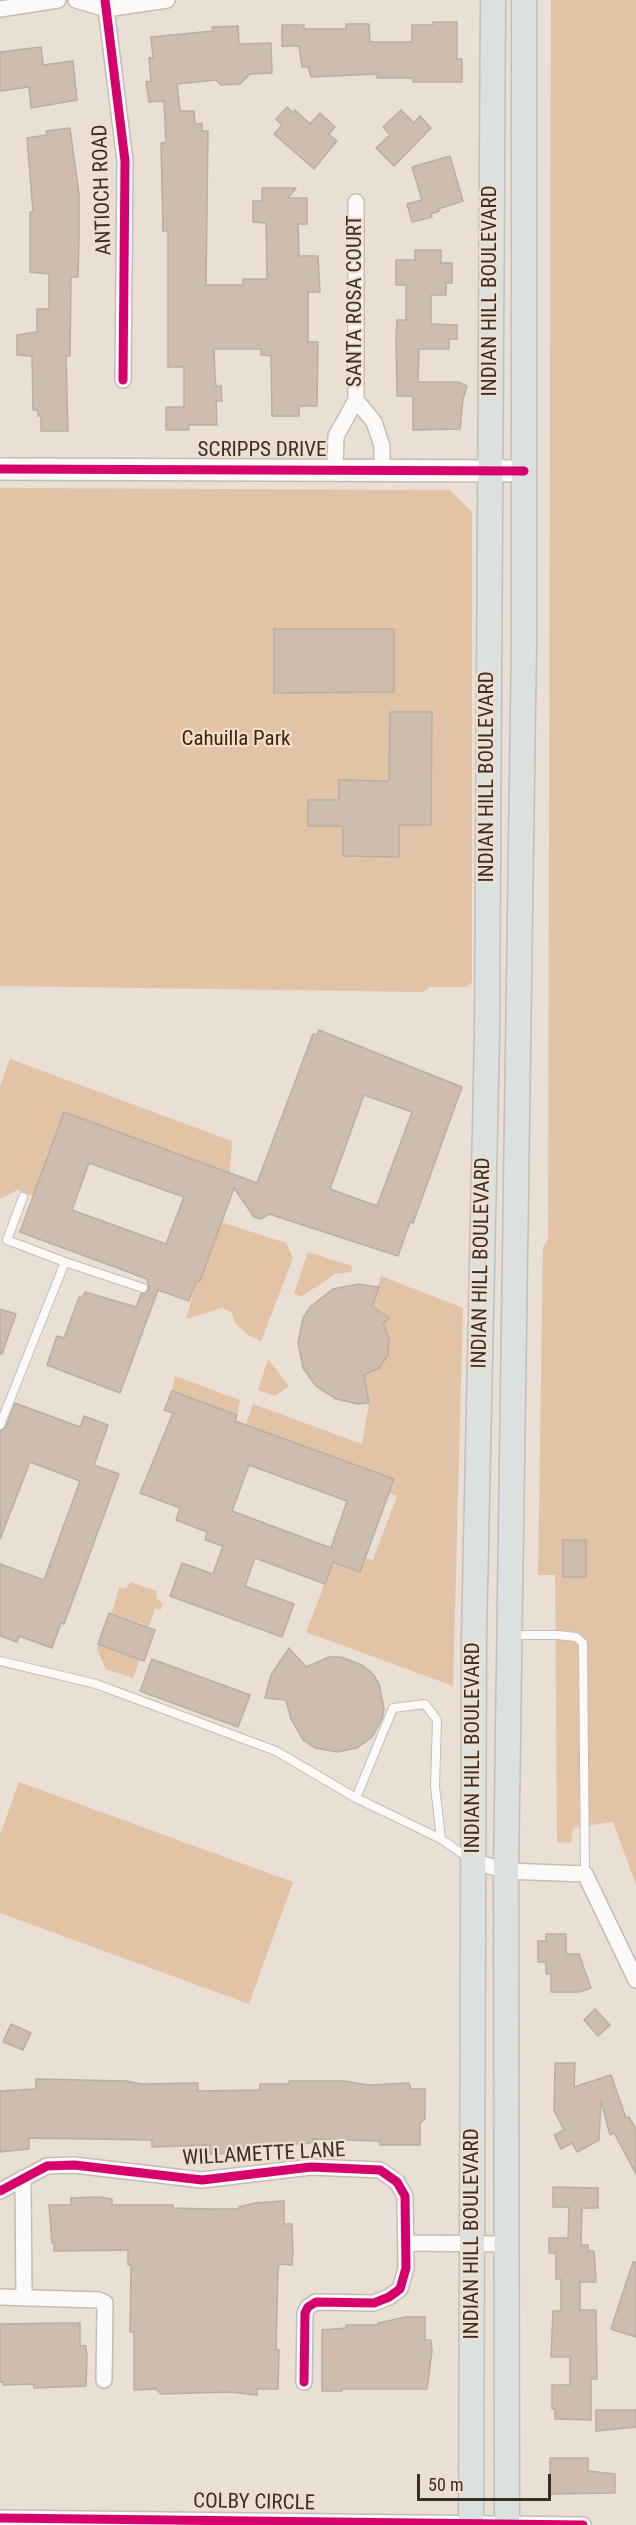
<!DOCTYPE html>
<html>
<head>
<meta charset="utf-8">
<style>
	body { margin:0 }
	#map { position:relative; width:636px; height:2525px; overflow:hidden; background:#e9dfd5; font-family:"Roboto Condensed",sans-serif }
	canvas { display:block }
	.scale { position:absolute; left:417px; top:2474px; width:134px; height:27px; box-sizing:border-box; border:3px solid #373029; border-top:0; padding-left:8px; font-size:18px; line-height:21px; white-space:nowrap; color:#373029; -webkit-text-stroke:4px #f1decd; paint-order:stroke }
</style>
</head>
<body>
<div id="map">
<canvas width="636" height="2525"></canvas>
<div class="scale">50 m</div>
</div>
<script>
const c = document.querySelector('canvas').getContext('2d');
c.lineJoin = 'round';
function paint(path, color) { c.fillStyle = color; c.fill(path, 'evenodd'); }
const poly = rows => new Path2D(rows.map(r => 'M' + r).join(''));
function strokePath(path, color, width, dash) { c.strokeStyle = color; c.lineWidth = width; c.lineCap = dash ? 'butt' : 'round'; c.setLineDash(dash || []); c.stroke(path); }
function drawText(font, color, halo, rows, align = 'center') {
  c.font = font + ' "Roboto Condensed",sans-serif'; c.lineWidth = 4.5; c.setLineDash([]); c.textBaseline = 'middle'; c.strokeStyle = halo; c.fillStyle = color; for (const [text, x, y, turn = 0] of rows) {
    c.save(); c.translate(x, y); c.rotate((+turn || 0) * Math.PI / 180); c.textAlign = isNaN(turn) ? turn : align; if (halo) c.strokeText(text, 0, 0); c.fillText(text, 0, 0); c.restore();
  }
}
paint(poly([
	[551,0,636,0,636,1885,613,1822,573,1828,571,1843,557,1842,555,1575,538,1575,543,1247,548,1239],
	[0,488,450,490,472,512,472,982,467,987,430,987,423,992,0,986],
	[10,1059,232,1141,230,1173,64,1112,33,1196,17,1190,0,1199,0,1086],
	[221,1222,286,1243,293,1258,261,1341,248,1335,236,1324,231,1312,222,1308,186,1319,197,1280,200,1281],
	[308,1252,352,1266,351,1272,335,1274,301,1297,294,1293],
	[381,1276,463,1308,453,1686,306,1632,333,1562,360,1572,365,1558,373,1560,397,1496,389,1493,394,1479,246,1425,253,1404,362,1444,369,1403,363,1376,379,1368,388,1354,389,1338,383,1324,389,1318,372,1306],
	[268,1359,289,1386,275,1396,258,1390],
	[175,1376,240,1400,237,1415,172,1391],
	[130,1582,156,1591,157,1599,162,1603,161,1610,155,1608,149,1626,112,1613,119,1588,126,1588],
	[98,1644,140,1659,133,1678,106,1669,97,1650],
	[19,1782,293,1882,249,2004,0,1913,0,1835]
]), '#e2c3a6');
const building = poly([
	[433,22,457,22,457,59,462,59,462,82,413,82,413,78,377,78,377,74,311,77,308,67,302,67,299,46,282,46,282,25,304,25,304,29,346,29,346,24,369,24,370,42,412,42,412,25,433,25,433,22],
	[238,26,239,44,271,43,272,73,250,74,240,84,221,85,216,80,177,84,180,111,194,111,195,124,202,123,202,131,208,131,206,285,243,285,243,279,267,279,266,223,253,222,253,201,262,201,262,188,296,188,288,198,307,198,307,224,298,224,299,256,318,256,320,292,308,292,308,342,318,342,317,406,299,406,299,416,272,416,271,356,261,355,261,349,214,349,215,377,216,386,221,386,222,401,216,401,217,425,189,425,189,430,166,430,166,407,184,407,184,367,168,367,168,231,163,231,161,143,166,142,164,101,149,102,146,82,151,81,149,58,153,58,151,37,213,31,212,27,238,26],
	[41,47,43,65,73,61,77,100,31,108,29,87,0,91,0,52,41,47],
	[287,107,293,113,295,110,310,124,320,113,335,127,329,134,337,141,314,169,274,134,282,125,276,119,287,107],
	[401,110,414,123,420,116,431,128,394,166,376,148,390,135,383,127,401,110],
	[70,128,79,194,79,237,78,277,71,277,70,356,66,356,68,431,41,431,41,416,38,416,38,410,33,410,32,356,17,355,17,335,37,332,37,309,49,309,49,274,30,272,30,212,33,212,27,138,47,135,46,131,70,128],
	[450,156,463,201,438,209,439,211,431,214,432,217,412,222,407,204,422,200,412,167,450,156],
	[415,250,441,250,441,263,452,263,452,283,446,283,446,295,431,295,431,324,457,325,457,339,449,339,449,349,419,349,418,382,458,382,467,386,463,399,460,429,413,430,413,396,397,396,396,338,397,320,406,320,406,285,396,285,396,260,415,260,415,250],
	[274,629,394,629,394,692,274,693,274,629],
	[390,712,432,712,431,825,399,825,399,857,343,856,343,826,308,826,308,800,339,800,339,780,389,781,390,712],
	[319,1030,462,1087,413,1223,410,1222,398,1256,269,1214,261,1219,254,1217,234,1188,200,1281,197,1280,189,1301,158,1290,120,1393,47,1365,57,1336,64,1338,79,1297,82,1298,85,1292,136,1307,141,1294,149,1289,147,1279,20,1232,64,1112,257,1183,313,1034,317,1035,319,1030],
	[364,1095,412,1112,377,1206,330,1189,364,1095],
	[89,1163,184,1197,166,1244,72,1210,89,1163],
	[358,1284,379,1287,372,1306,389,1318,383,1324,389,1338,388,1355,379,1368,364,1375,369,1403,358,1404,336,1399,316,1386,303,1368,298,1343,303,1318,311,1306,333,1289,358,1284],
	[0,1309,16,1314,2,1354,0,1353,0,1309],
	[172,1391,237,1415,235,1421,394,1479,360,1572,333,1562,325,1584,255,1558,245,1586,294,1604,282,1637,170,1596,182,1563,213,1574,223,1546,205,1540,207,1532,176,1520,180,1508,140,1493,173,1413,164,1410,172,1391],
	[249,1465,347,1501,331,1548,232,1511,249,1465],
	[15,1403,80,1427,84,1416,108,1425,94,1465,119,1474,64,1624,61,1623,52,1648,19,1636,17,1642,0,1636,0,1564,44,1580,80,1481,30,1462,0,1539,0,1431,6,1427,15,1403],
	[563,1540,586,1540,586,1577,563,1577,563,1540],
	[109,1613,155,1630,144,1661,98,1644,109,1613],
	[289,1648,306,1667,329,1657,341,1657,362,1665,373,1674,379,1684,384,1709,382,1719,372,1737,357,1748,337,1752,315,1748,303,1740,291,1719,286,1700,265,1698,271,1675,289,1648],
	[152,1659,250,1695,238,1727,140,1691,152,1659],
	[546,1934,566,1934,566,1954,579,1954,591,1988,579,1992,551,1992,551,1974,546,1974,546,1962,538,1962,538,1941,546,1941,546,1934],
	[595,2009,610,2025,598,2036,584,2020,595,2009],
	[11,2024,31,2033,23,2050,3,2042,11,2024],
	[555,2063,575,2063,574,2087,611,2075,626,2118,629,2117,636,2129,636,2174,614,2133,610,2135,601,2101,599,2140,577,2152,572,2143,561,2149,554,2135,564,2130,554,2111,555,2063],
	[36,2079,127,2081,141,2084,198,2083,198,2091,260,2090,260,2084,289,2084,289,2081,344,2081,368,2085,409,2083,411,2089,425,2089,425,2119,420,2123,420,2145,380,2145,380,2141,313,2139,313,2142,305,2144,288,2144,288,2147,257,2147,241,2153,210,2154,210,2145,152,2147,152,2140,29,2138,29,2149,0,2152,0,2091,36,2089,36,2079],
	[553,2187,598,2188,598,2208,582,2208,581,2245,588,2245,588,2251,594,2251,595,2264,596,2282,580,2282,580,2310,596,2310,597,2379,591,2379,591,2420,555,2419,555,2409,552,2409,552,2385,570,2385,570,2357,551,2357,553,2311,561,2311,561,2279,556,2279,556,2253,549,2253,549,2238,568,2238,569,2207,553,2207,553,2187],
	[99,2197,112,2199,112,2205,173,2205,173,2208,211,2209,239,2209,239,2207,255,2203,284,2201,284,2224,292,2224,293,2252,292,2265,279,2264,278,2270,276,2349,279,2350,278,2389,257,2389,257,2395,230,2392,161,2394,156,2389,134,2390,134,2332,130,2332,131,2265,128,2265,128,2250,54,2251,54,2243,52,2243,49,2205,71,2205,71,2198,99,2197],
	[633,2262,636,2262,636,2337,611,2329,633,2262],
	[406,2317,425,2317,425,2340,431,2340,432,2351,427,2389,342,2389,342,2391,322,2391,322,2330,346,2328,346,2325,378,2325,378,2323,406,2317],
	[62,2323,80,2323,80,2346,86,2346,87,2357,86,2386,34,2388,34,2384,3,2385,3,2382,0,2382,0,2324,62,2323],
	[596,2410,636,2410,636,2427,596,2431,596,2410],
	[550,2458,588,2458,588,2471,615,2474,615,2493,550,2494,550,2458]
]);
paint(building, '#cebcac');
strokePath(building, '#b6afa7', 1.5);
const lane = poly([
	[65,1262,143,1288],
	[0,1425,65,1262,7,1240,23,1197],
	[511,1635,558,1635,576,1637,583,1643,585,1874],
	[0,1661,96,1684,276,1751,356,1798],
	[441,1839,435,1786,437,1720,425,1704,393,1708,356,1798,441,1839,470,1859]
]);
const street = poly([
	[76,0,106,9,167,0],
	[105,0,125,161,123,380],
	[0,9,58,0],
	[356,400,374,422,382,446,382,469],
	[335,469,336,436,356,400,356,202],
	[473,1861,506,1871,585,1874,636,1980],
	[23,2178,24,2298],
	[0,2191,47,2166,74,2165,202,2180,311,2167,380,2170,397,2182,405,2196,406,2268,400,2289,389,2297,374,2303,316,2302,308,2307,305,2313,304,2382],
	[407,2243,507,2244],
	[0,2297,99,2300,105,2303,104,2380],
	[0,2518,583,2525]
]);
const secondary = poly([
	[0,469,524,471]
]);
const primary = poly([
	[471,2525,474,1636,487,1034,493,0],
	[507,2525,506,1871,524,640,524,0]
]);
strokePath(lane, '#c5bcb4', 10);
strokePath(street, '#c5bcb4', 18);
strokePath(secondary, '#c5bcb4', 24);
strokePath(primary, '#c4bfb9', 27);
strokePath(lane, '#fcfaf9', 8);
strokePath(street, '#fcfaf9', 15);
strokePath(secondary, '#fcfaf9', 21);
strokePath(primary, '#dae1df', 24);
strokePath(poly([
	[105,0,125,161,123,380],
	[0,469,524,471],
	[0,2191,47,2166,74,2165,202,2180,311,2167,380,2170,397,2182,405,2196,406,2268,400,2289,389,2297,374,2303,316,2302,308,2307,305,2313,304,2382],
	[0,2518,583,2525]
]), '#d6006c', 9);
drawText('21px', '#373029', '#f1decd', [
	["ANTIOCH ROAD",103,190,-92],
	["INDIAN HILL BOULEVARD",491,291,-90],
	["SANTA ROSA COURT",356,301,-90],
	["SCRIPPS DRIVE",262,451],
	["INDIAN HILL BOULEVARD",488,777,-90],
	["INDIAN HILL BOULEVARD",482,1263,-89],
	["INDIAN HILL BOULEVARD",474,1748,-90],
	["WILLAMETTE LANE",264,2155,-3],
	["INDIAN HILL BOULEVARD",473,2234,-90],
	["COLBY CIRCLE",254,2503,1]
]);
drawText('21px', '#3e2407', '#f1decd', [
	["Cahuilla Park",236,740]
]);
</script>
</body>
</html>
